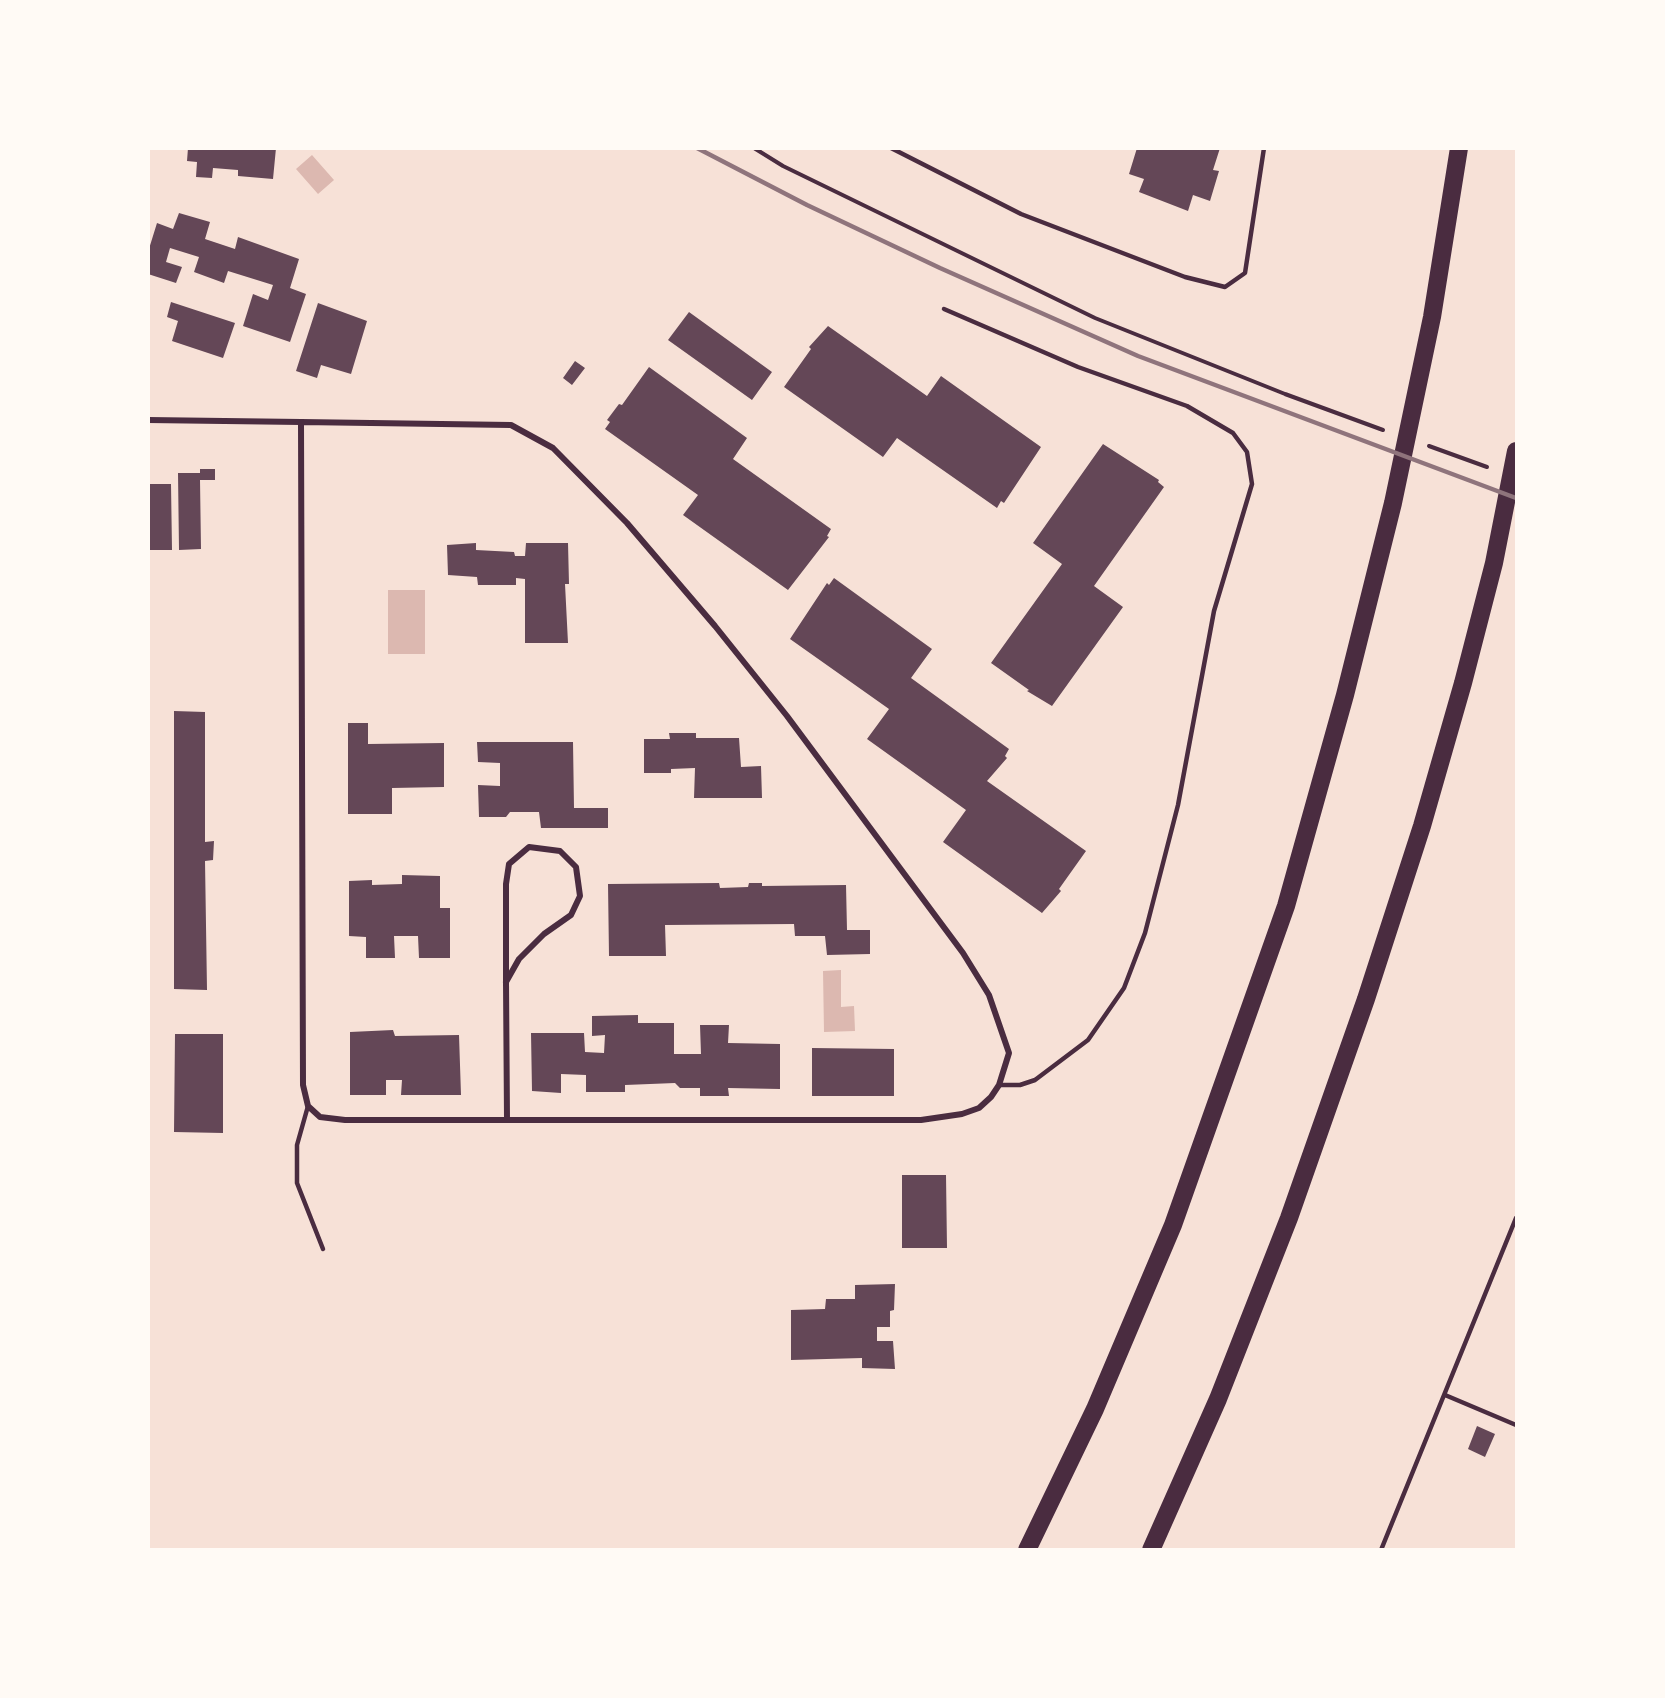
<!DOCTYPE html>
<html>
<head>
<meta charset="utf-8">
<style>
	body { margin:0 }
	#map { position:relative; width:1665px; height:1698px; overflow:hidden; background:#f7e1d7; font-family:"Crimson Pro",serif }
	canvas { display:block }
	.frame { position:absolute; inset:0; border:150px solid #fffaf5; pointer-events:none }
</style>
</head>
<body>
<div id="map">
<canvas width="1665" height="1698"></canvas>
<div class="frame"></div>
</div>
<script>
const c = document.querySelector('canvas').getContext('2d');
c.lineJoin = 'round';
function paint(path, color) { c.fillStyle = color; c.fill(path, 'evenodd'); }
const poly = rows => new Path2D(rows.map(r => 'M' + r).join(''));
function strokePath(path, color, width, dash) { c.strokeStyle = color; c.lineWidth = width; c.lineCap = dash ? 'butt' : 'round'; c.setLineDash(dash || []); c.stroke(path); }
paint(poly([
	[312,155,334,180,318,194,296,169],
	[388,590,425,590,425,654,388,654],
	[841,970,841,1007,854,1006,855,1031,824,1032,823,971]
]), '#dcb8b0');
paint(poly([
	[188,148,276,148,273,179,238,176,238,170,213,168,212,178,196,177,197,162,187,161],
	[1137,148,1220,148,1213,170,1219,171,1210,201,1193,195,1188,211,1139,192,1144,179,1129,174],
	[179,213,210,222,205,239,235,249,238,237,299,259,290,288,306,294,290,342,243,326,253,294,268,300,273,285,228,271,224,283,194,272,199,257,170,248,166,262,182,267,176,283,148,274,148,252,157,223,173,229],
	[171,302,235,323,223,358,172,341,178,321,167,317],
	[318,303,367,321,351,374,321,365,317,378,296,371],
	[689,312,772,372,752,400,668,340],
	[828,326,927,396,941,376,1041,447,1004,503,1001,501,997,508,897,438,883,457,784,387,811,349,809,347],
	[575,361,585,368,572,385,563,378],
	[649,367,747,438,733,459,831,529,827,536,829,537,788,590,683,515,698,495,605,429,610,422,607,420,619,404,622,405],
	[1103,444,1159,480,1158,482,1164,487,1094,586,1123,607,1052,706,1027,691,1029,690,991,663,1062,564,1033,543],
	[200,469,215,469,215,480,200,480,201,549,179,550,178,473,200,473],
	[148,484,171,484,172,550,148,550],
	[476,543,476,550,514,552,515,556,525,556,526,543,568,543,569,584,565,584,568,643,525,643,525,579,516,578,516,585,478,585,477,577,448,575,447,545],
	[834,578,932,649,911,678,1009,749,1005,756,1007,758,987,781,1086,851,1059,889,1061,891,1042,913,943,842,966,810,867,739,889,709,790,639,827,583,829,585],
	[174,711,205,712,205,842,214,841,213,860,205,861,207,990,174,989],
	[348,723,368,723,368,744,444,743,444,787,392,788,392,814,348,814],
	[669,733,696,733,696,738,739,738,741,767,761,766,762,798,694,798,695,768,671,769,671,773,644,773,644,739,670,739],
	[477,742,573,742,574,808,608,808,608,828,541,828,539,812,510,812,506,817,479,817,478,785,500,786,500,763,478,762],
	[402,875,440,876,440,908,450,908,450,958,419,958,418,936,394,936,395,958,366,958,366,937,349,936,349,881,372,880,372,885,402,884],
	[719,883,720,888,748,887,749,883,762,883,762,886,846,885,847,930,870,930,870,954,827,955,825,936,795,936,794,924,665,925,666,956,609,956,608,884],
	[638,1015,638,1023,674,1023,674,1054,701,1054,700,1025,729,1025,728,1043,780,1044,780,1089,728,1088,729,1096,700,1096,700,1088,680,1088,675,1083,625,1085,625,1092,586,1092,586,1075,561,1074,561,1093,532,1091,531,1033,584,1033,585,1052,604,1053,605,1035,592,1036,592,1016],
	[393,1030,395,1036,459,1035,461,1095,401,1095,402,1080,386,1080,386,1095,350,1095,350,1032],
	[175,1034,223,1034,223,1133,174,1132],
	[812,1048,894,1049,894,1096,812,1096],
	[902,1175,946,1175,947,1248,902,1248],
	[895,1284,894,1310,890,1311,890,1327,877,1327,877,1341,893,1341,895,1369,862,1368,862,1358,791,1360,791,1310,825,1309,826,1299,855,1299,855,1285],
	[1477,1426,1495,1434,1485,1457,1468,1449]
]), '#644757');
strokePath(poly([
	[754,148,783,166,1095,318,1285,394,1383,430],
	[1429,446,1487,467]
]), '#4a2c40', 4);
strokePath(poly([
	[891,148,1021,214,1185,277,1225,287,1245,273,1264,148],
	[944,309,1078,367,1187,406,1233,433,1247,452,1252,484,1214,611,1178,805,1145,933,1124,988,1088,1040,1035,1080,1020,1085,999,1085],
	[308,1106,297,1145,297,1183,323,1249],
	[1445,1395,1516,1425],
	[1381,1550,1516,1218]
]), '#4a2c40', 4.5);
strokePath(poly([
	[148,420,301,422],
	[301,422,511,425,553,448,627,523,715,626,787,716,963,953,989,995,1009,1053,999,1085,991,1097,979,1108,962,1114,921,1120,345,1120,320,1117,308,1106,303,1085,301,422],
	[506,982,519,959,544,934,571,915,580,896,576,867,560,851,529,847,509,864,506,884,506,982,507,1119]
]), '#4a2c40', 6);
strokePath(poly([
	[1027,1550,1095,1409,1173,1225,1286,906,1345,695,1393,503,1432,317,1459,148],
	[1151,1550,1218,1399,1289,1218,1366,999,1422,826,1463,683,1494,563,1516,451]
]), '#4a2c40', 18);
strokePath(poly([
	[697,148,807,205,940,268,1138,356,1516,498]
]), '#8f747c', 4.5);
</script>
</body>
</html>
